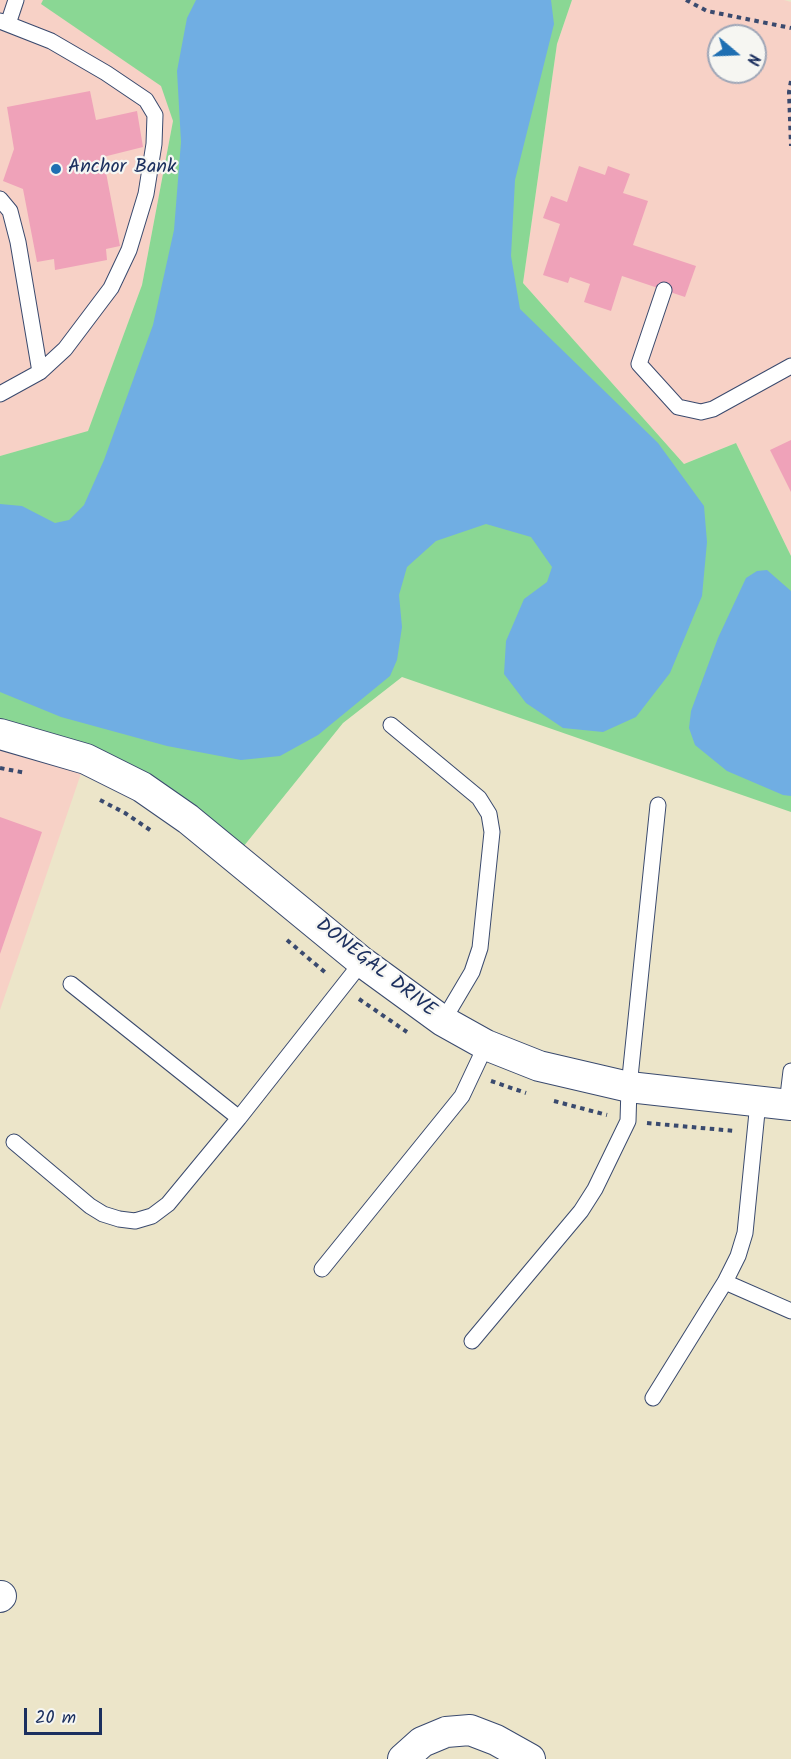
<!DOCTYPE html>
<html>
<head>
<meta charset="utf-8">
<style>
	body { margin:0 }
	#map { position:relative; width:791px; height:1759px; overflow:hidden; background:#ece5c9; font-family:Kalam,sans-serif }
	canvas { display:block }
	.north { position:absolute; left:707px; top:24px; width:60px; height:60px; box-sizing:border-box; background:#f6f6f2; border:2px solid #9ea6b7; border-radius:50%; rotate:109deg; font-size:16px; font-weight:700; line-height:24px; text-align:center; color:#1b2f5e }
	.north::after { content:''; display:block; margin:auto; width:21px; height:27px; background:#1f6fb2; clip-path:polygon(50% 0,100% 100%,50% 72%,0 100%) }
	.scale { position:absolute; left:24px; top:1708px; width:78px; height:27px; box-sizing:border-box; border:3px solid #1b2f5e; border-top:0; padding-left:8px; font-size:18px; line-height:21px; white-space:nowrap; color:#1b2f5e; -webkit-text-stroke:4px #f6f6f2; paint-order:stroke }
</style>
</head>
<body>
<div id="map">
<canvas width="791" height="1759"></canvas>
<div class="north">N</div>
<div class="scale">20 m</div>
</div>
<script>
const c = document.querySelector('canvas').getContext('2d');
c.lineJoin = 'round';
function paint(path, color) { c.fillStyle = color; c.fill(path, 'evenodd'); }
const poly = rows => new Path2D(rows.map(r => 'M' + r).join(''));
function strokePath(path, color, width, dash) { c.strokeStyle = color; c.lineWidth = width; c.lineCap = dash ? 'butt' : 'round'; c.setLineDash(dash || []); c.stroke(path); }
function drawText(font, color, halo, rows, align = 'center') {
  c.font = font + ' Kalam,sans-serif'; c.lineWidth = 4.5; c.setLineDash([]); c.textBaseline = 'middle'; c.strokeStyle = halo; c.fillStyle = color; for (const [text, x, y, turn = 0] of rows) {
    c.save(); c.translate(x, y); c.rotate((+turn || 0) * Math.PI / 180); c.textAlign = isNaN(turn) ? turn : align; if (halo) c.strokeText(text, 0, 0); c.fillText(text, 0, 0); c.restore();
  }
}
paint(poly([
	[0,0,43,0,42,4,162,86,173,121,142,285,88,432,0,456],
	[572,0,784,0,791,2,791,556,736,443,684,464,523,283,557,44],
	[719,36,755,36,755,72,719,72],
	[0,734,86,759,0,1010]
]), '#f7d1c6');
paint(poly([
	[43,0,572,0,557,44,523,283,684,464,736,443,791,556,791,812,402,677,343,723,235,857,188,819,0,734,0,456,88,431,142,285,173,121,161,86,41,4]
]), '#8ad794');
paint(poly([
	[196,0,551,0,554,24,515,180,511,256,520,309,658,443,704,506,707,542,702,596,670,673,636,717,603,732,563,728,526,703,504,674,506,641,524,599,547,582,552,567,531,537,486,524,436,541,407,567,399,595,402,627,397,660,390,676,318,735,280,756,241,760,167,746,61,717,0,692,0,504,22,506,55,523,69,520,84,505,104,460,153,325,174,230,181,142,177,71,187,18],
	[767,570,791,591,791,796,783,795,727,771,695,745,689,728,691,711,718,638,746,578,757,571]
]), '#70aee3');
paint(poly([
	[90,91,96,120,137,111,143,147,103,157,120,246,106,249,107,260,55,270,54,259,37,262,23,189,3,181,14,149,7,107],
	[579,166,605,175,608,166,630,174,623,193,648,201,633,245,696,266,685,297,622,276,611,311,584,302,590,284,570,277,568,283,543,275,560,224,543,218,551,196,567,202],
	[791,440,791,492,770,450],
	[0,817,42,832,0,954]
]), '#efa2b9');
const lane = poly([
	[0,21,51,41,106,73,146,100,155,115,154,144,146,194,129,250,111,288,65,349,40,372],
	[8,24,16,0],
	[0,199,10,211,18,242,40,372,0,394],
	[664,290,639,364,678,407,701,412,713,409,791,366],
	[391,725,479,798,489,814,492,832,480,948,472,972,443,1021],
	[71,984,239,1118],
	[787,1104,791,1071],
	[14,1142,90,1206,103,1214,119,1219,135,1221,152,1216,168,1204,239,1118,362,962],
	[322,1269,462,1096,486,1045],
	[725,1282,791,1311],
	[472,1341,581,1211,595,1189,628,1121,629,1087,658,805],
	[653,1398,725,1282,738,1256,745,1233,758,1102]
]);
const street = poly([
	[0,734,86,759,142,787,188,819,362,962,443,1021,486,1045,539,1066,629,1087,791,1105],
	[0,1597,1,1596],
	[403,1759,422,1742,446,1732,470,1730,496,1740,530,1759]
]);
strokePath(lane, '#3a4a6e', 17);
strokePath(street, '#3a4a6e', 32);
strokePath(poly([
	[686,0,707,11,791,28],
	[791,81,789,92,791,146],
	[0,768,26,773],
	[100,800,125,813,153,832],
	[287,940,327,974],
	[359,999,407,1032],
	[491,1081,526,1093],
	[554,1101,607,1115],
	[647,1123,735,1131]
]), '#3a4a6e', 4, [4.5, 4.5]);
strokePath(lane, '#fff', 15);
strokePath(street, '#fff', 30);
for (const [x, y, r, color] of [
	[56,169,6,"#1f6fb2"]
]) { const dot = new Path2D(); dot.arc(x, y, r, 0, 2 * Math.PI); c.fillStyle = color; c.fill(dot); strokePath(dot, '#f6f6f2', 2); }
drawText('20px', '#1b2f5e', '#f6f6f2', [
	["Anchor Bank",68,169]
], 'left');
drawText('20px', '#1b2f5e', '#f6f6f2', [
	["DONEGAL DRIVE",375,969,38]
]);
</script>
</body>
</html>
